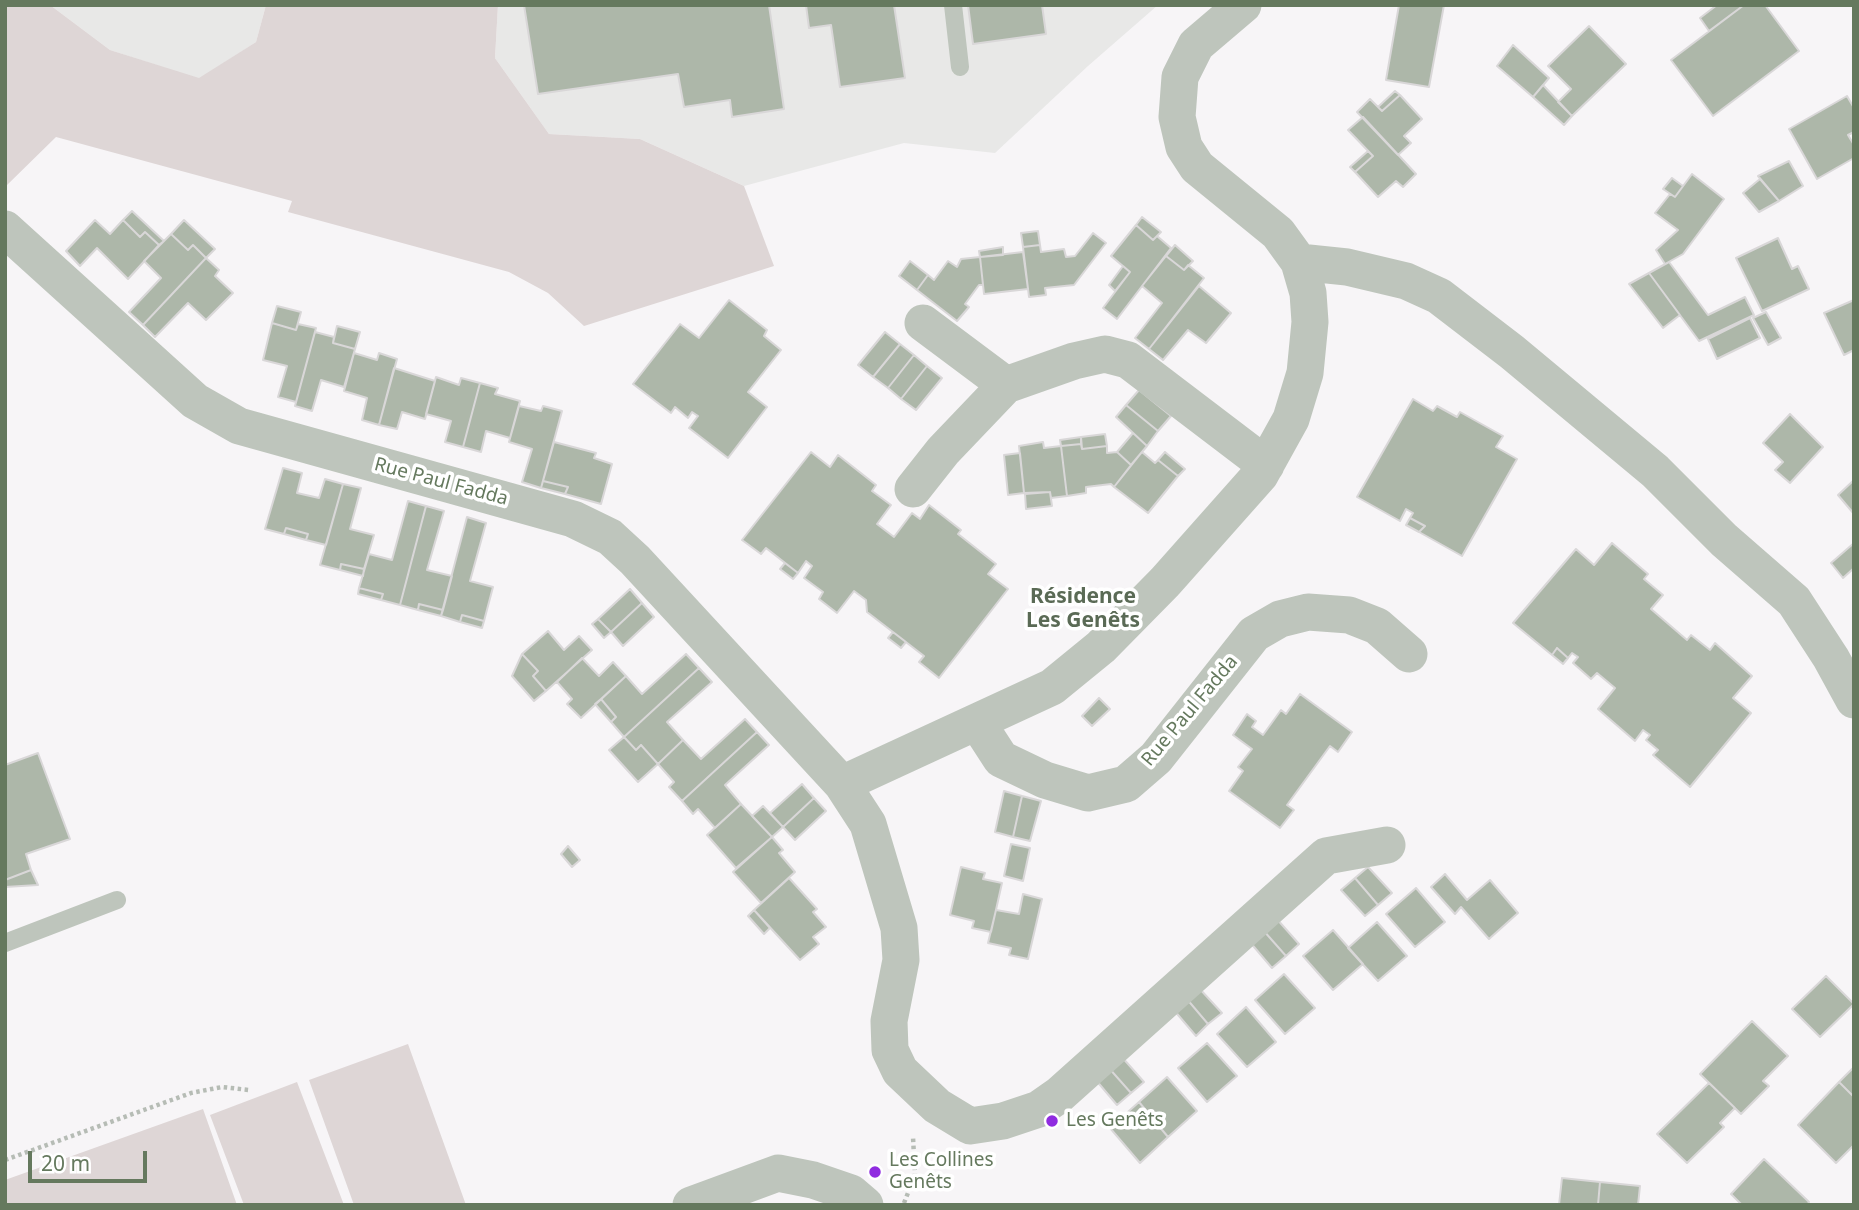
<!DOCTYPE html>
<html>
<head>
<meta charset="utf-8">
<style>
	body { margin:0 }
	#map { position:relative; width:1859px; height:1210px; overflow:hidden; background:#f7f5f7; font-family:"Noto Sans",sans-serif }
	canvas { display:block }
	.frame { position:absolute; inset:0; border:7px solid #65795e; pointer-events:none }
	.scale { position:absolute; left:28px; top:1151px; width:119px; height:32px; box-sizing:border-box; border:4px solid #65795e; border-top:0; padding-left:9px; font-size:21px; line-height:24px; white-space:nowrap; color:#65795e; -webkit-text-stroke:5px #fff; paint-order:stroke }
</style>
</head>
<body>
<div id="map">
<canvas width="1859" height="1210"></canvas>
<div class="frame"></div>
<div class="scale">20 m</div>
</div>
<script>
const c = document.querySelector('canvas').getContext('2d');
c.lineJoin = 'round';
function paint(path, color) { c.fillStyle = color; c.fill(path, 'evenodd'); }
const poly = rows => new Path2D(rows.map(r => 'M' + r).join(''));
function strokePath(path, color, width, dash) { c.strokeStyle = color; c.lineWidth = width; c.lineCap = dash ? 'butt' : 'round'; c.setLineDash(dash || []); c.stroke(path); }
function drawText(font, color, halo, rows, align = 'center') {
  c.font = font + ' "Noto Sans",sans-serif'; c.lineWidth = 7; c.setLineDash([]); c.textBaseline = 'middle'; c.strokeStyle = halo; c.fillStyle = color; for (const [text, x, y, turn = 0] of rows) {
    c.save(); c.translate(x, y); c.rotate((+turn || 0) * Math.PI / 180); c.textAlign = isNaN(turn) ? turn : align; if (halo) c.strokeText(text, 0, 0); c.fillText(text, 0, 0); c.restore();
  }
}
paint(poly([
	[50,5,266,5,256,42,199,79,110,50],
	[498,5,1158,5,1088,66,995,153,904,143,744,186,640,139,549,134,495,58]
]), '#e8e8e7');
paint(poly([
	[5,5,50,5,110,50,199,78,256,42,266,5,498,5,495,58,549,134,640,139,744,186,774,266,584,326,548,293,509,272,288,212,292,201,56,137,5,187],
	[408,1044,466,1205,354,1205,309,1080],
	[297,1082,344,1205,244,1205,210,1115],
	[203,1109,237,1205,5,1205,5,1180]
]), '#ded6d6');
const building = poly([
	[524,5,769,5,784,109,732,117,730,100,684,107,678,74,538,94,524,5],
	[806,5,894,5,905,78,840,87,831,25,809,28,806,5],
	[968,5,1042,5,1046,34,973,44,968,5],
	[1399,5,1444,5,1429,87,1386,80,1399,5],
	[1717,5,1744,5,1709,31,1700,18,1717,5],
	[1744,5,1765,5,1799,51,1713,116,1671,60,1744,5],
	[1589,26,1626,64,1572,116,1558,102,1571,89,1548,66,1589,26],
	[1513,45,1549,78,1533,97,1497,66,1513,45],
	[1543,85,1572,116,1564,125,1533,97,1543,85],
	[1395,91,1400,95,1382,111,1378,107,1395,91],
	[1400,95,1422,119,1404,136,1411,143,1398,155,1357,112,1370,99,1382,111,1400,95],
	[1847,96,1854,108,1854,132,1848,135,1854,145,1854,158,1817,179,1789,129,1847,96],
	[1363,117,1416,174,1403,187,1396,181,1378,197,1355,172,1373,156,1348,130,1363,117],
	[1368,151,1373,156,1355,172,1350,167,1368,151],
	[1789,161,1803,186,1779,201,1758,176,1789,161],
	[1692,174,1724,199,1683,254,1665,264,1656,250,1678,230,1655,213,1670,194,1675,197,1692,174],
	[1672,178,1683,186,1675,197,1663,189,1672,178],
	[1760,179,1779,201,1759,212,1743,193,1760,179],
	[132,211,164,241,159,245,145,232,140,237,123,220,132,211],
	[1142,217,1161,232,1153,240,1136,225,1142,217],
	[95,220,110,234,123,220,140,237,145,232,159,245,128,279,97,248,80,266,66,251,95,220],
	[184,220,215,249,206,258,193,245,188,250,171,234,184,220],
	[1136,225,1153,240,1157,236,1171,248,1117,319,1103,308,1130,272,1111,256,1136,225],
	[1038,231,1040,245,1023,247,1021,233,1038,231],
	[1093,233,1106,243,1074,285,1045,288,1046,295,1029,297,1023,247,1040,245,1041,252,1064,249,1066,257,1075,256,1093,233],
	[171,234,188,250,193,245,206,258,143,325,129,312,161,278,144,261,171,234],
	[1778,238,1792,269,1798,266,1809,289,1762,311,1736,258,1778,238],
	[1175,245,1193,261,1184,270,1166,256,1175,245],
	[1003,247,1003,255,980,257,979,251,1003,247],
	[1023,252,1028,289,984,294,980,257,1023,252],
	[1166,256,1184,270,1188,265,1204,278,1149,349,1135,338,1162,303,1142,286,1166,256],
	[980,257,983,285,979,285,965,304,969,307,957,321,917,290,928,275,934,280,948,261,957,267,961,259,980,257],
	[206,258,219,270,215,276,233,293,206,320,188,303,155,337,143,325,206,258],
	[910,261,928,275,917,290,899,276,910,261],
	[1669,262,1708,315,1745,297,1754,315,1699,341,1649,273,1669,262],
	[1123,266,1130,272,1115,291,1109,285,1123,266],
	[1649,273,1680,315,1663,328,1629,284,1649,273],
	[1199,286,1231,313,1206,343,1188,330,1163,360,1149,349,1199,286],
	[729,300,767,330,764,336,781,350,748,392,767,407,728,458,689,428,698,416,692,412,688,418,675,407,671,413,633,384,680,324,699,338,729,300],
	[1854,300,1854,350,1844,355,1824,313,1854,300],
	[277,306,301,312,296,330,272,323,277,306],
	[1766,312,1781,338,1768,345,1753,318,1766,312],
	[1750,318,1760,338,1717,359,1708,339,1750,318],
	[272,323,296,330,298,324,316,328,296,402,278,397,287,366,263,360,272,323],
	[337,326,360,332,355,349,333,343,337,326],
	[315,332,334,337,333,343,355,349,344,387,321,380,312,411,295,406,315,332],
	[885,332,900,344,873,377,858,365,885,332],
	[900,344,914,355,888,388,873,377,900,344],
	[354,353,377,360,379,353,397,359,379,425,362,420,367,398,344,391,354,353],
	[914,355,927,366,901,399,888,388,914,355],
	[927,366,942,378,916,410,901,399,927,366],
	[394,368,435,381,425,419,402,412,397,429,379,425,394,368],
	[436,377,459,385,461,378,480,383,463,447,445,442,451,421,426,414,436,377],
	[480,383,498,388,495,394,520,401,510,438,486,431,481,452,463,447,480,383],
	[1139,390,1171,416,1158,431,1126,405,1139,390],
	[1413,399,1433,411,1437,406,1457,417,1460,412,1503,436,1496,447,1517,459,1462,556,1419,532,1425,526,1410,518,1413,513,1406,509,1400,521,1357,497,1413,399],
	[1126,405,1158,431,1147,446,1116,417,1126,405],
	[519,406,541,411,543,406,562,411,541,488,522,482,532,449,509,442,519,406],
	[1790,414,1823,447,1790,483,1775,470,1783,462,1763,443,1790,414],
	[1133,433,1147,446,1131,465,1117,452,1133,433],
	[1105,434,1107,446,1082,449,1081,437,1105,434],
	[1081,437,1081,444,1061,446,1060,440,1081,437],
	[554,442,596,453,594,458,612,464,601,504,565,494,568,487,543,481,554,442],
	[1043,442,1044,448,1061,446,1067,496,1051,498,1050,492,1024,493,1019,446,1043,442],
	[1081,444,1082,449,1107,446,1107,453,1117,452,1131,465,1114,487,1111,484,1086,487,1086,493,1067,496,1061,446,1081,444],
	[811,452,830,467,838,455,876,485,872,491,891,505,877,524,894,537,912,513,920,519,929,505,961,530,958,534,996,564,988,574,1008,589,939,678,919,662,924,656,867,612,866,600,854,591,837,613,819,599,823,592,804,578,812,566,806,561,798,573,766,548,761,554,742,540,811,452],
	[1142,452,1155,463,1158,460,1178,476,1148,513,1114,487,1142,452],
	[1165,452,1185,469,1178,476,1158,460,1165,452],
	[1020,453,1024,493,1008,495,1004,455,1020,453],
	[283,468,302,473,297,493,319,498,325,479,343,484,326,545,306,540,308,534,286,528,284,534,265,529,283,468],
	[1854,480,1854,514,1838,495,1854,480],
	[543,481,568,487,565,494,541,488,543,481],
	[343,484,361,488,350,529,374,535,364,569,341,564,340,570,320,565,343,484],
	[1050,492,1052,506,1026,509,1025,494,1050,492],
	[408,501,426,506,400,605,381,600,383,594,359,588,369,554,392,560,408,501],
	[426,506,444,511,427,570,452,576,443,610,419,604,418,610,400,605,426,506],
	[467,517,486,523,470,581,493,587,484,621,462,615,460,622,441,616,467,517],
	[1410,518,1425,526,1419,532,1406,525,1410,518],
	[286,528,308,534,306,540,284,534,286,528],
	[1612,543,1648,574,1644,579,1663,595,1651,609,1687,640,1691,635,1710,650,1715,643,1752,676,1733,698,1751,713,1690,787,1653,755,1658,750,1646,740,1650,735,1643,730,1635,741,1598,709,1615,688,1597,673,1591,679,1573,663,1578,657,1572,653,1568,658,1557,648,1552,655,1513,623,1576,549,1594,565,1612,543],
	[1854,543,1854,568,1843,578,1831,563,1854,543],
	[785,563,798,573,793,579,780,569,785,563],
	[341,564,364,569,363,576,340,570,341,564],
	[359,588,383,594,381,600,358,594,359,588],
	[630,589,642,603,611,632,598,619,630,589],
	[642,603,654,617,623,646,611,632,642,603],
	[419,604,443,610,441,616,418,610,419,604],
	[462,615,484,621,482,628,460,622,462,615],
	[598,619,611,632,604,638,592,624,598,619],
	[548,631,564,650,579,636,592,650,546,691,533,676,538,671,522,654,548,631],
	[893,632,906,642,901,648,888,638,893,632],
	[1557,648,1568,658,1563,664,1552,655,1557,648],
	[522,654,538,671,533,676,546,691,534,701,512,676,522,654],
	[686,654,699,668,624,737,611,722,616,717,601,699,626,676,642,694,686,654],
	[582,658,599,676,613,662,626,676,581,718,567,704,572,699,557,682,582,658],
	[699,668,712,682,667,722,683,740,658,764,641,745,636,750,624,737,699,668],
	[1300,694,1352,732,1338,752,1330,746,1287,805,1294,810,1280,828,1229,791,1243,771,1238,767,1252,749,1233,735,1247,714,1256,721,1252,727,1263,735,1281,710,1286,714,1300,694],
	[1099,698,1110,709,1092,726,1082,716,1099,698],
	[601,699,616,717,611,722,595,704,601,699],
	[745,719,757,732,682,801,669,787,674,782,658,764,683,740,701,759,745,719],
	[757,732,769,745,725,785,741,804,715,828,698,809,693,814,682,801,757,732],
	[624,737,636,750,641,745,658,764,638,782,609,750,624,737],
	[38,753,70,839,26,854,31,870,5,880,5,765,38,753],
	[802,784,814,798,783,827,770,813,802,784],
	[1004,791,1022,796,1013,837,995,832,1004,791],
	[1022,796,1041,801,1030,841,1013,837,1022,796],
	[814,798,826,811,795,840,783,827,814,798],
	[741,804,772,837,736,868,707,835,741,804],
	[763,806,783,827,772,837,752,816,763,806],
	[772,837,783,850,779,853,795,872,761,903,733,872,772,837],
	[1011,844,1030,848,1023,881,1004,876,1011,844],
	[568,846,580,860,572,867,561,854,568,846],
	[961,867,985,873,983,879,1002,883,991,932,972,928,974,921,950,915,961,867],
	[1368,867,1392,893,1378,905,1355,878,1368,867],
	[31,870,38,885,5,887,5,880,31,870],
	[1445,874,1467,900,1490,880,1518,913,1489,939,1461,907,1455,914,1431,887,1445,874],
	[789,878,817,909,813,912,826,927,813,937,819,944,800,960,754,910,789,878],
	[1355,878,1378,905,1365,916,1341,890,1355,878],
	[1416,888,1445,922,1415,947,1386,914,1416,888],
	[1023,894,1042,899,1028,959,1009,955,1011,948,988,943,996,910,1019,914,1023,894],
	[754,910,770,928,764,934,748,916,754,910],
	[1276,918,1299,944,1286,956,1263,930,1276,918],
	[1377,922,1407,956,1378,981,1348,948,1377,922],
	[1263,930,1286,956,1272,968,1249,941,1263,930],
	[1333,930,1363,964,1333,990,1303,956,1333,930],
	[1284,974,1315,1008,1285,1034,1255,1000,1284,974],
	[1826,976,1854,1004,1820,1037,1792,1009,1826,976],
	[1198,987,1222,1013,1208,1024,1186,998,1198,987],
	[1186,998,1208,1024,1196,1036,1173,1009,1186,998],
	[1246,1007,1276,1042,1247,1067,1217,1034,1246,1007],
	[1752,1021,1788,1056,1763,1081,1769,1086,1741,1114,1700,1074,1752,1021],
	[1207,1043,1237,1076,1207,1102,1178,1068,1207,1043],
	[1121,1056,1144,1082,1131,1093,1108,1067,1121,1056],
	[1108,1067,1131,1093,1117,1105,1095,1079,1108,1067],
	[1854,1067,1854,1097,1839,1082,1854,1067],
	[1167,1077,1197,1111,1168,1137,1139,1102,1167,1077],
	[1839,1082,1854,1097,1854,1145,1836,1163,1798,1125,1839,1082],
	[1709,1083,1735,1108,1720,1123,1724,1127,1687,1163,1657,1134,1709,1083],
	[1139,1102,1168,1137,1140,1163,1110,1128,1139,1102],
	[1764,1159,1809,1202,1807,1205,1742,1205,1731,1194,1764,1159],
	[1562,1178,1600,1182,1598,1205,1559,1205,1562,1178],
	[1600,1182,1640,1186,1638,1205,1598,1205,1600,1182]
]);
paint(building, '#adb7a9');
strokePath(building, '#d9d7d8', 2);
strokePath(poly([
	[5,1160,191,1093,222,1087,249,1090],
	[904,1203,915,1175,913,1137]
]), '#b6bcb5', 4.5, [3.5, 3.5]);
strokePath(poly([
	[953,5,960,67],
	[5,943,117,900]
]), '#bec5bc', 18);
strokePath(poly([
	[5,229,195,401,239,426,573,519,610,537,635,560,842,784,868,824,899,928,901,960,889,1021,890,1050,900,1071,937,1106,970,1126,1003,1121,1039,1109,1059,1095,1326,856,1387,845],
	[1299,262,1347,267,1406,281,1439,296,1512,352,1655,471,1724,540,1794,601,1831,658,1854,700],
	[923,323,1006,385,1074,361,1105,354,1128,360,1266,465],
	[913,489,943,451,1006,385],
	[977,722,1001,759,1045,780,1088,793,1126,784,1156,758,1254,634,1280,619,1308,612,1349,615,1377,626,1409,654],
	[842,784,1052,687,1101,647,1165,582,1260,475,1291,419,1305,373,1310,322,1308,293,1299,262,1278,233,1197,167,1184,147,1177,117,1180,77,1196,45,1243,5],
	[691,1205,778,1173,813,1180,851,1193,865,1205]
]), '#bec5bc', 37);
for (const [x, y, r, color] of [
	[1052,1121,7,"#902ce0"],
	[875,1172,7,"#902ce0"]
]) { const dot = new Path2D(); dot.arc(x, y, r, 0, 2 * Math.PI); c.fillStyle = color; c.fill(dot); strokePath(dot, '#fff', 2.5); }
drawText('19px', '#65795e', '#fff', [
	["Rue Paul Fadda",441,482,15],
	["Rue Paul Fadda",1190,711,-50]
]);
drawText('19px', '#65795e', '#fff', [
	["Les Genêts",1066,1121],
	["Les Collines",889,1161],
	["Genêts",889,1183]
], 'left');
drawText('bold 21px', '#5a6a55', '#fff', [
	["Résidence",1083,597],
	["Les Genêts",1083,621]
]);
</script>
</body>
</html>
